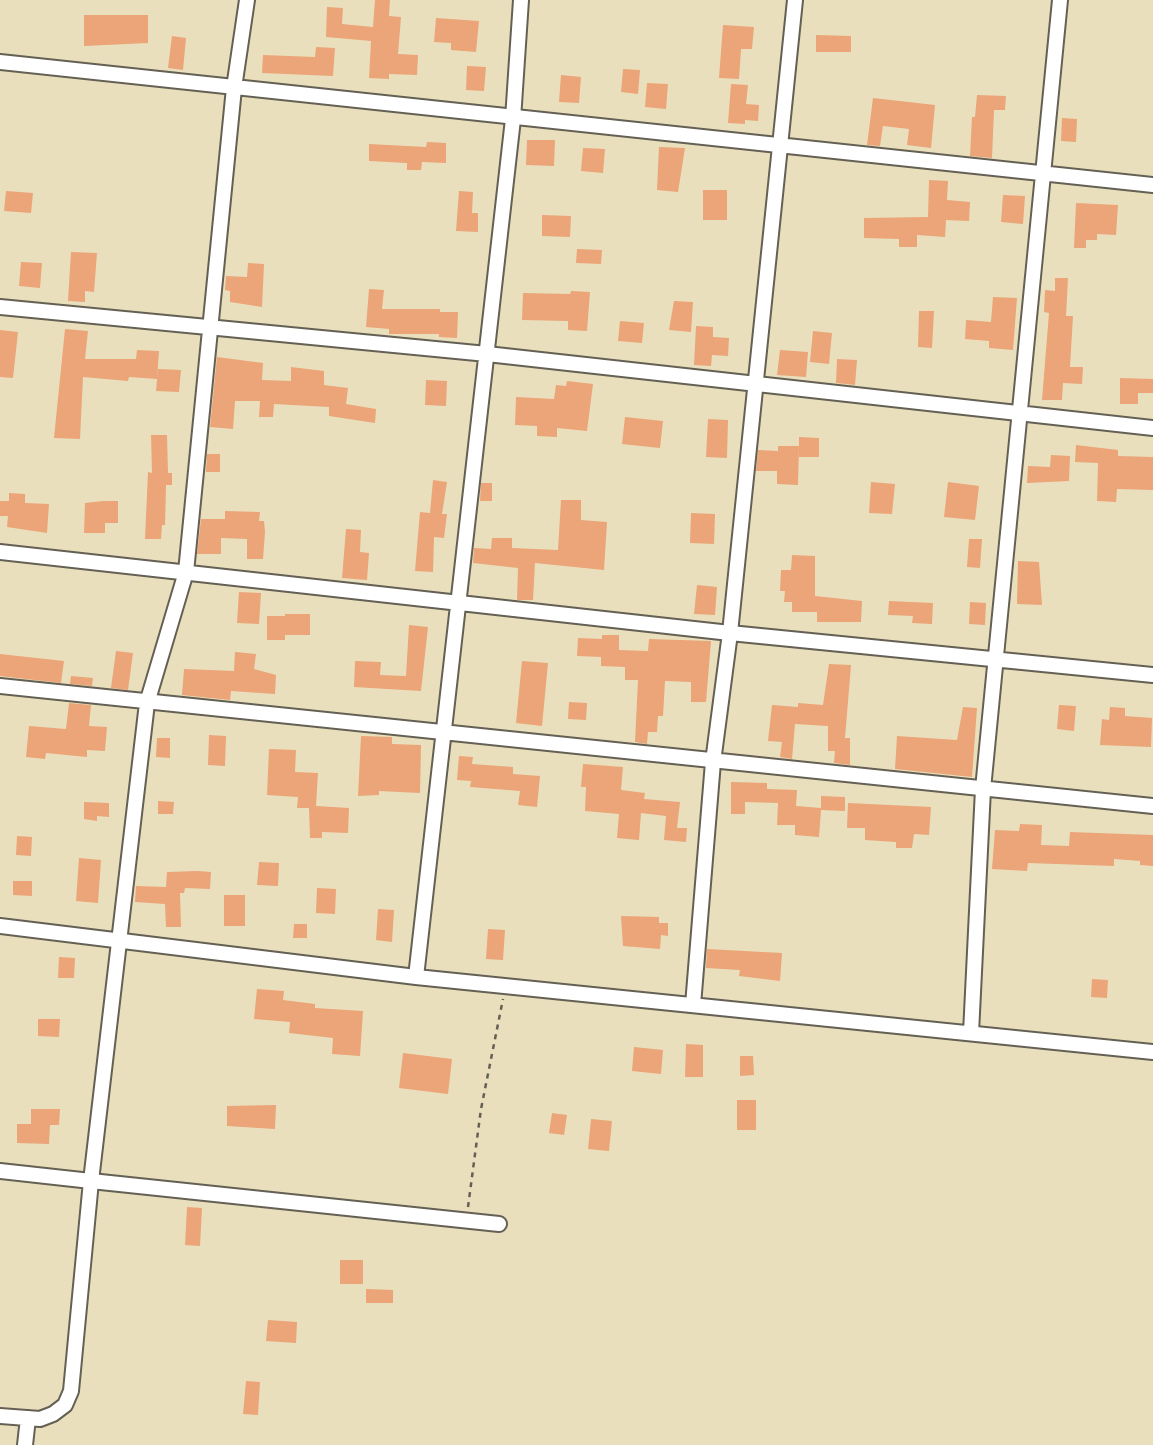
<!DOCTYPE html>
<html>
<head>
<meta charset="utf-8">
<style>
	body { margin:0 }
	canvas { display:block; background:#e9dfbc }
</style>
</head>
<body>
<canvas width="1153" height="1445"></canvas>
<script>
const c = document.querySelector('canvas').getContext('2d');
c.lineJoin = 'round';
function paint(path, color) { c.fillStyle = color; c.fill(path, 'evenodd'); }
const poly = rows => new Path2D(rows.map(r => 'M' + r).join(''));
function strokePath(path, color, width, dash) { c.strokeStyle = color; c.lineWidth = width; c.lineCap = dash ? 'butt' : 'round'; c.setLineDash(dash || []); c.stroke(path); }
paint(poly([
	[375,0,390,0,389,16,401,17,398,54,418,55,417,75,389,74,389,79,369,78,371,41,326,37,327,7,343,8,342,24,373,27],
	[84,15,148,15,148,43,84,46],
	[436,18,479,21,476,52,451,50,451,43,434,42],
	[723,25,754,27,752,49,741,49,739,79,719,78],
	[816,35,851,36,851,52,816,52],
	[172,36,186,38,183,70,168,68],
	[316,47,335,48,333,76,262,73,263,55,315,57],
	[467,66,486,67,484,91,466,90],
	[623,69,640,70,638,94,621,92],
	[561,75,581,77,579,103,559,102],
	[647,83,668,84,666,109,645,107],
	[731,84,748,85,746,104,759,105,758,121,745,120,745,124,728,123],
	[977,95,1006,96,1005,110,994,110,992,158,970,156,972,117,975,117],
	[873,98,935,105,931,148,907,145,909,129,883,126,880,146,867,145],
	[1062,118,1077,119,1076,142,1061,141],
	[527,140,555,140,554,166,526,165],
	[427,142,446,143,446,163,422,162,421,170,407,170,407,163,369,161,369,144,426,147],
	[659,147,685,148,678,192,657,190],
	[583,148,605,149,603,173,581,171],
	[929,180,948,181,947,200,970,202,969,221,946,220,945,237,917,235,917,247,899,247,899,239,864,238,864,218,928,217],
	[703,190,727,190,727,220,703,220],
	[6,191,33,193,31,213,4,211],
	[459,191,473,192,472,213,478,213,478,232,456,231],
	[1003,195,1025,196,1023,224,1001,222],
	[1076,203,1118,205,1116,235,1097,234,1097,240,1086,240,1086,248,1074,248],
	[542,215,571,216,570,237,542,236],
	[577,249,602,250,601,264,576,263],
	[71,252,97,253,94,292,85,291,85,302,68,301],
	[21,262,42,263,40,288,19,286],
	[248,263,264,264,262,307,230,302,230,291,225,290,226,276,247,277],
	[1055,278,1068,278,1066,316,1073,316,1070,367,1083,367,1082,384,1063,383,1062,400,1042,400,1049,313,1044,312,1045,290,1055,291],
	[369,289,384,290,382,309,440,309,440,312,458,312,457,338,439,337,439,334,389,334,389,329,366,327],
	[571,291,590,292,587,331,568,330,568,321,522,320,523,293,570,294],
	[993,297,1017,298,1013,350,989,348,989,341,965,339,966,320,991,322],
	[674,301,693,302,691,332,669,330],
	[919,311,934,311,932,348,918,347],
	[620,321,644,323,642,343,618,341],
	[696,326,713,327,713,337,729,338,728,356,712,355,711,366,694,365],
	[65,329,88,331,85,359,136,359,137,350,159,351,157,379,129,377,128,381,83,377,80,439,54,438],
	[0,330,18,332,13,378,0,377],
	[813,331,832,333,829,364,810,362],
	[780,350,808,352,806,377,777,375],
	[217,357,263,363,262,380,291,381,291,367,324,371,324,385,348,388,346,404,376,409,375,423,329,416,329,407,274,404,273,417,259,417,260,401,235,401,233,429,210,427],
	[837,359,857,360,855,385,836,383],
	[158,369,181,370,179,392,156,391],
	[1120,378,1153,379,1153,393,1138,393,1138,404,1120,404],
	[426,380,447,381,446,406,425,405],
	[567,381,593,384,587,431,557,428,557,437,537,436,537,426,515,425,516,397,554,399,556,385,566,386],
	[625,417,663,421,660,448,622,444],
	[708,419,728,420,727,458,706,457],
	[151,435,167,435,168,473,172,473,172,485,166,485,165,525,162,525,161,539,145,539,148,472,152,473],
	[799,437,819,438,819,457,799,457],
	[1076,445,1118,450,1118,456,1153,457,1153,490,1117,489,1116,502,1097,501,1098,463,1075,462],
	[778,446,799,446,798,485,777,484,777,471,756,471,758,450,778,451],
	[207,454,220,454,220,472,206,472],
	[1051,455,1070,456,1069,481,1027,483,1028,466,1050,467],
	[433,480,447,482,442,514,447,514,444,538,434,537,433,572,415,571,420,512,430,513],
	[871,482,895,484,892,514,869,513],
	[948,482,979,486,975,520,944,517],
	[481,483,492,483,492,501,480,501],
	[9,493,25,494,25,503,49,504,47,533,7,527,8,516,0,516,0,501,9,501],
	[561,500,581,500,581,520,607,522,604,570,535,563,533,600,517,600,518,568,473,563,474,548,491,549,492,538,512,538,512,548,558,550],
	[103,501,118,501,118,523,105,523,105,533,84,533,85,503],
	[225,511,260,512,259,521,264,521,265,532,263,559,247,559,247,539,221,538,221,554,197,554,201,519,225,519],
	[691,513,715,514,714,544,690,543],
	[346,529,361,530,360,552,369,553,367,580,342,578],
	[969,539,982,539,980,568,967,567],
	[792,555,815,556,815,596,862,601,861,622,817,622,817,612,792,612,792,602,784,602,785,591,780,591,781,570,791,570],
	[1018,561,1039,562,1042,605,1017,604],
	[697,585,717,587,715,615,694,614],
	[239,592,261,593,259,624,237,623],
	[889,601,933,603,932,624,912,623,913,616,888,615],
	[970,602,986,603,985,625,969,624],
	[285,614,310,614,310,635,285,635,285,640,267,640,267,616,285,616],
	[409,625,428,627,421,691,354,687,355,661,381,662,380,675,406,676],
	[602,635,619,635,619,650,648,651,649,639,711,641,706,702,691,702,691,682,665,681,663,716,658,716,657,732,648,732,647,744,635,742,638,680,625,680,625,667,601,666,601,657,577,656,578,638,602,639],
	[116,651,133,653,128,690,111,688],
	[235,652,256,654,254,669,276,675,275,694,231,691,230,700,182,695,184,669,234,671],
	[0,654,64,661,61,683,0,676],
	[522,661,548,663,542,726,516,723],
	[829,664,851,665,845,738,850,738,850,765,834,763,835,751,828,751,828,726,795,724,792,759,780,757,782,742,768,741,772,705,798,707,798,703,823,705],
	[71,676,93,678,92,686,70,684],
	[569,702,587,703,586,720,568,719],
	[69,703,91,705,89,726,107,727,105,751,87,750,87,757,46,753,45,759,26,757,29,726,66,729],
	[1059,705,1076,706,1074,731,1057,729],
	[963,707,977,708,972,777,895,769,897,736,957,740],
	[1110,707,1125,708,1125,716,1152,718,1151,747,1100,745,1102,719,1109,720],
	[209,735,226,736,225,766,208,765],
	[361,736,392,737,392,744,421,745,420,793,379,791,379,795,358,796],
	[157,738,170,738,170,758,156,757],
	[269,749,296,750,295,772,318,773,316,806,349,808,348,833,322,832,322,838,310,838,309,808,297,808,298,797,267,795],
	[459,756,473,757,472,764,513,767,513,774,540,776,537,807,518,805,520,791,470,787,471,781,457,780],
	[583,764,623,767,621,790,645,793,644,799,680,802,677,828,687,828,686,842,664,840,666,816,641,813,639,840,617,838,619,814,585,811,586,787,581,787],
	[731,782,767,783,767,789,797,790,796,806,821,808,821,796,845,797,845,811,821,810,819,837,795,835,795,825,777,825,778,803,745,802,745,814,731,814],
	[158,801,174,802,173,814,158,814],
	[84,802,109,803,109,817,97,816,97,821,84,819],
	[848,803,931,807,929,835,914,834,912,848,896,848,896,842,865,840,865,828,847,828],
	[1020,824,1042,825,1041,845,1069,846,1070,832,1153,835,1153,866,1140,865,1140,861,1114,859,1114,866,1028,863,1027,871,992,869,995,830,1019,831],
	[17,836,32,837,31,856,16,855],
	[79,858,101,860,98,903,76,901],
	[259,862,279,863,278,886,257,885],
	[198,871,211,872,210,889,185,888,184,893,180,893,181,927,166,927,165,904,135,902,136,886,166,887,167,872],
	[13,881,32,881,32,896,13,895],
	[317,888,336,889,335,914,316,913],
	[224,895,245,895,245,926,224,926],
	[378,909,394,910,392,942,376,940],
	[621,916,659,917,659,923,668,923,668,936,661,935,660,949,623,946],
	[294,924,307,924,307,938,293,938],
	[488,929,505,930,503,960,486,959],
	[707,949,782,953,780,981,739,976,740,970,706,968],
	[59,957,75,958,74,978,58,978],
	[1092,979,1108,980,1107,998,1091,997],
	[257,989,284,991,283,1000,315,1004,315,1008,363,1011,360,1056,332,1054,333,1038,289,1033,290,1022,254,1019],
	[38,1019,60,1019,59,1037,38,1036],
	[686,1044,703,1045,703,1077,685,1077],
	[634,1047,663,1050,661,1074,632,1071],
	[403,1053,452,1059,448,1094,399,1088],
	[740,1056,753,1056,754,1075,740,1076],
	[737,1100,756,1100,756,1130,737,1130],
	[276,1105,275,1129,227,1126,227,1106],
	[31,1109,60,1109,59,1125,50,1125,49,1144,17,1143,17,1124,31,1124],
	[552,1113,567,1115,564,1135,549,1133],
	[591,1119,612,1121,609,1151,588,1149],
	[187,1207,202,1208,200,1246,185,1245],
	[340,1260,363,1260,363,1284,340,1284],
	[366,1289,393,1290,393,1303,366,1303],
	[268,1320,297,1322,296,1343,266,1341],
	[246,1381,260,1382,258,1415,243,1414]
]), '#eba578');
const street = poly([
	[0,62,1153,185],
	[0,307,487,354,1153,428],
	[0,552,730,633,1153,675],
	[0,686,1153,806],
	[0,926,416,977,1153,1052],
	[416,977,513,119,521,0],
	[693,1005,713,762,730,633,795,0],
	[971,1033,983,789,1060,0],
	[0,1171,91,1181,147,703,186,572,234,88,247,0],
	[0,1416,40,1419,53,1414,65,1405,71,1391,91,1181,499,1224],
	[25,1445,28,1418]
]);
strokePath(street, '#646054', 18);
strokePath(poly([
	[468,1207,481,1109,503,999]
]), '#646054', 2.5, [5, 5]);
strokePath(street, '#fff', 14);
</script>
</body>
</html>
